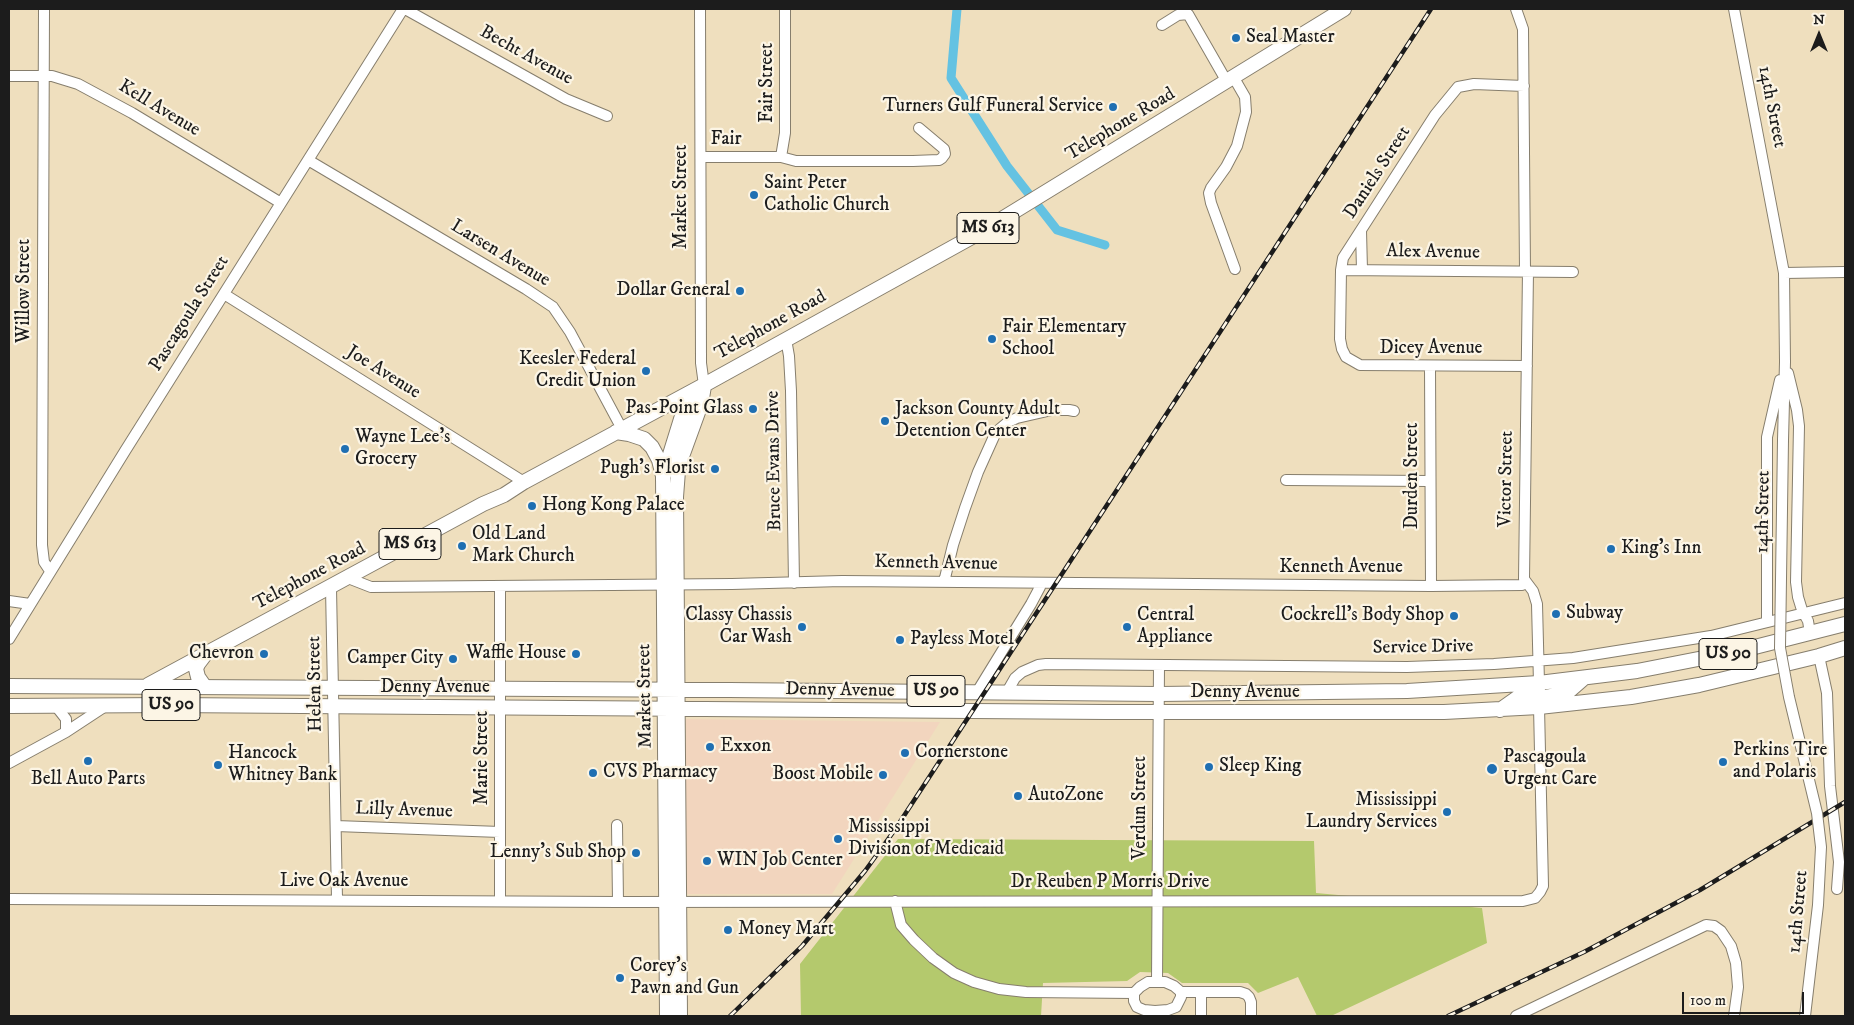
<!DOCTYPE html>
<html>
<head>
<meta charset="utf-8">
<style>
	body { margin:0 }
	#map { position:relative; width:1854px; height:1025px; overflow:hidden; background:#efdfbe; font-family:"IM FELL DW Pica",serif }
	canvas { display:block }
	.frame { position:absolute; inset:0; border:10px solid #1c1c1c; pointer-events:none }
	.north { position:absolute; left:1794px; top:10px; width:50px; height:50px; -webkit-text-stroke:4px #fcf5e5; paint-order:stroke; rotate:0deg; font-size:14px; font-weight:700; line-height:20px; text-align:center; color:#1c1c1c }
	.north::after { content:''; display:block; margin:auto; width:18px; height:22px; background:#1c1c1c; clip-path:polygon(50% 0,100% 100%,50% 72%,0 100%) }
	.scale { position:absolute; left:1682px; top:992px; width:122px; height:22px; box-sizing:border-box; border:2px solid #1c1c1c; border-top:0; padding-left:6px; font-size:15px; line-height:18px; white-space:nowrap; color:#1c1c1c; -webkit-text-stroke:4px #fcf5e5; paint-order:stroke }
</style>
</head>
<body>
<div id="map">
<canvas width="1854" height="1025"></canvas>
<div class="frame"></div>
<div class="north">N</div>
<div class="scale">100 m</div>
</div>
<script>
const c = document.querySelector('canvas').getContext('2d');
c.lineJoin = 'round';
function paint(path, color) { c.fillStyle = color; c.fill(path, 'evenodd'); }
const poly = rows => new Path2D(rows.map(r => 'M' + r).join(''));
function strokePath(path, color, width, dash) { c.strokeStyle = color; c.lineWidth = width; c.lineCap = dash ? 'butt' : 'round'; c.setLineDash(dash || []); c.stroke(path); }
function drawText(font, color, halo, rows, align = 'center') {
  c.font = font + ' "IM FELL DW Pica",serif'; c.lineWidth = 4.5; c.setLineDash([]); c.textBaseline = 'middle'; c.strokeStyle = halo; c.fillStyle = color; for (const [text, x, y, turn = 0] of rows) {
    c.save(); c.translate(x, y); c.rotate((+turn || 0) * Math.PI / 180); c.textAlign = isNaN(turn) ? turn : align; if (halo) c.strokeText(text, 0, 0); c.fillText(text, 0, 0); c.restore();
  }
}
paint(poly([
	[686,719,940,722,832,894,685,894]
]), '#f2d5be');
paint(poly([
	[898,839,1314,841,1316,893,1482,908,1487,943,1331,1016,1317,1016,1298,977,1258,993,1248,983,1182,983,1168,973,1140,972,1127,981,1043,983,1041,1016,801,1016,800,964]
]), '#b4c96d');
strokePath(poly([
	[957,9,951,78,1007,166,1057,230,1105,245]
]), '#64c2e2', 9);
const minor = poly([
	[44,9,42,545,44,562,50,571],
	[405,9,566,99,607,116],
	[700,9,701,363,704,385],
	[1516,9,1523,29,1525,271],
	[1734,9,1784,273,1785,362,1783,440],
	[1162,25,1178,15,1188,14,1227,82],
	[9,76,52,76,78,84,132,113,281,203],
	[1234,78,1245,97,1246,112,1237,146,1226,167,1211,188,1209,193,1211,203,1235,269],
	[1524,86,1474,84,1458,87,1435,115,1343,258,1341,270,1340,339,1342,349,1346,357,1360,365,1527,366],
	[701,157,781,157,796,161,913,161,939,160,942,158,945,154,944,149,919,128],
	[781,157,785,133,785,9],
	[308,160,526,289,553,307,570,332,622,429],
	[1361,231,1362,270],
	[1341,270,1573,272],
	[1528,271,1524,579,1533,591,1537,604,1539,683],
	[1784,273,1845,272],
	[224,294,524,482],
	[786,339,789,356,791,391,794,583],
	[1430,366,1431,586],
	[1788,373,1797,410,1799,426,1796,582,1798,597,1802,610,1808,621,1810,633],
	[1286,480,1429,481],
	[348,578,371,587,732,584,842,581,1431,586,1522,585,1525,583],
	[944,582,953,545,965,508,978,472,996,432,1008,422,1017,418,1052,410,1069,410,1074,411],
	[500,586,500,901],
	[331,588,337,899],
	[9,601,30,604],
	[1767,622,1767,437,1780,380],
	[9,639,125,451,403,9],
	[1819,656,1827,693,1830,786,1839,862,1837,889],
	[977,692,1031,604,1040,587,1040,583],
	[1007,692,1015,678,1022,672,1038,665,1046,664,1407,667,1494,664,1573,658,1711,636,1845,603],
	[55,705,66,719,66,732],
	[9,763,66,732,107,705],
	[617,825,618,902],
	[336,826,500,832],
	[9,899,618,902,1523,901,1535,898,1540,892,1543,886,1539,707],
	[895,901,901,925,914,940,933,958,954,973,974,982,999,989,1026,992,1134,993],
	[1148,982,1165,982,1174,986,1181,992,1181,997,1176,1007,1168,1010,1155,1011,1144,1010,1137,1007,1134,1001,1134,993,1140,987,1148,982],
	[1157,982,1159,665],
	[1181,992,1240,992,1246,994,1249,997,1251,1002,1251,1016],
	[1201,992,1201,1016],
	[1516,1016,1706,925,1714,926,1721,931,1731,946,1736,963,1738,987,1734,1016]
]);
const major = poly([
	[616,432,629,434,644,439,652,447,659,460,663,476],
	[204,656,198,664,196,669,198,677,205,687],
	[148,685,483,504,504,495,524,482,704,385,979,233,1344,9],
	[9,686,729,690,1159,694,1407,691,1539,683,1637,671,1739,651,1845,624],
	[9,706,169,705,1106,712,1444,712,1539,707,1631,697,1699,685,1819,656,1845,648],
	[1539,707,1541,702,1546,697,1568,692,1584,678],
	[1500,710,1517,698,1529,696,1535,693,1538,689,1539,683],
	[667,1016,663,477,681,419,690,402,700,389],
	[680,1016,676,497,678,471,681,459,701,404,704,386]
]);
strokePath(minor, '#867e6d', 12);
strokePath(major, '#867e6d', 16);
strokePath(minor, '#fff', 10);
strokePath(major, '#fff', 14);
const rail = poly([
	[730,1016,802,946,865,871,894,831,1431,9],
	[1448,1016,1584,952,1700,890,1845,802]
]);
strokePath(rail, '#1c1c1c', 4.5);
strokePath(rail, '#fcf5e5', 2.5, [8]);
const minorBridge = poly([
	[1783,440,1780,648,1789,697,1817,813,1821,847,1818,905,1805,1016]
]);
strokePath(minorBridge, '#867e6d', 12, []);
strokePath(minorBridge, '#fff', 10);
for (const [x, y, r, color] of [
	[1236,38,5,"#1f6fb2"],
	[1113,107,5,"#1f6fb2"],
	[754,195,5,"#1f6fb2"],
	[740,291,5,"#1f6fb2"],
	[992,339,5,"#1f6fb2"],
	[646,371,5,"#1f6fb2"],
	[753,409,5,"#1f6fb2"],
	[885,421,5,"#1f6fb2"],
	[345,449,5,"#1f6fb2"],
	[715,469,5,"#1f6fb2"],
	[532,506,5,"#1f6fb2"],
	[462,546,5,"#1f6fb2"],
	[1611,549,5,"#1f6fb2"],
	[1556,614,5,"#1f6fb2"],
	[1454,616,5,"#1f6fb2"],
	[802,627,5,"#1f6fb2"],
	[1127,627,5,"#1f6fb2"],
	[900,640,5,"#1f6fb2"],
	[264,654,5,"#1f6fb2"],
	[576,654,5,"#1f6fb2"],
	[453,659,5,"#1f6fb2"],
	[710,747,5,"#1f6fb2"],
	[905,753,5,"#1f6fb2"],
	[88,761,5,"#1f6fb2"],
	[1723,762,5,"#1f6fb2"],
	[218,765,5,"#1f6fb2"],
	[1209,767,5,"#1f6fb2"],
	[1492,769,6,"#1f6fb2"],
	[593,773,5,"#1f6fb2"],
	[883,775,5,"#1f6fb2"],
	[1018,796,5,"#1f6fb2"],
	[1447,812,5,"#1f6fb2"],
	[838,839,5,"#1f6fb2"],
	[636,853,5,"#1f6fb2"],
	[707,861,5,"#1f6fb2"],
	[728,930,5,"#1f6fb2"],
	[620,978,5,"#1f6fb2"]
]) { const dot = new Path2D(); dot.arc(x, y, r, 0, 2 * Math.PI); c.fillStyle = color; c.fill(dot); strokePath(dot, '#fcf5e5', 2); }
for (const [x, y, w] of [
	[988,228,62],
	[410,544,62],
	[1728,654,58],
	[936,691,58],
	[171,705,58]
]) { const box = new Path2D(); box.roundRect(x - w / 2, y - 15.5, w, 31, 4); c.fillStyle = '#fcf5e5'; c.fill(box); strokePath(box, '#1c1c1c', 1); }
drawText('bold 18px', '#1c1c1c', null, [
	["MS 613",988,228],
	["MS 613",410,544],
	["US 90",1728,654],
	["US 90",936,691],
	["US 90",171,705]
]);
drawText('19px', '#1c1c1c', '#fcf5e5', [
	["Seal Master",1246,38],
	["Turners Gulf Funeral Service",1103,107,"right"],
	["Saint Peter",764,184],
	["Catholic Church",764,206],
	["Dollar General",730,291,"right"],
	["Fair Elementary",1002,328],
	["School",1002,350],
	["Keesler Federal",636,360,"right"],
	["Credit Union",636,382,"right"],
	["Pas-Point Glass",743,409,"right"],
	["Jackson County Adult",895,410],
	["Detention Center",895,432],
	["Wayne Lee's",355,438],
	["Grocery",355,460],
	["Pugh's Florist",705,469,"right"],
	["Hong Kong Palace",542,506],
	["Old Land",472,535],
	["Mark Church",472,557],
	["King's Inn",1621,549],
	["Subway",1566,614],
	["Classy Chassis",792,616,"right"],
	["Car Wash",792,638,"right"],
	["Central",1137,616],
	["Appliance",1137,638],
	["Cockrell's Body Shop",1444,616,"right"],
	["Payless Motel",910,640],
	["Chevron",254,654,"right"],
	["Waffle House",566,654,"right"],
	["Camper City",443,659,"right"],
	["Exxon",720,747],
	["Perkins Tire",1733,751],
	["and Polaris",1733,773],
	["Cornerstone",915,753],
	["Hancock",228,754],
	["Whitney Bank",228,776],
	["Pascagoula",1503,758],
	["Urgent Care",1503,780],
	["Sleep King",1219,767],
	["CVS Pharmacy",603,773],
	["Boost Mobile",873,775,"right"],
	["Bell Auto Parts",88,780,"center"],
	["AutoZone",1028,796],
	["Mississippi",1437,801,"right"],
	["Laundry Services",1437,823,"right"],
	["Mississippi",848,828],
	["Division of Medicaid",848,850],
	["Lenny's Sub Shop",626,853,"right"],
	["WIN Job Center",717,861],
	["Money Mart",738,930],
	["Corey's",630,967],
	["Pawn and Gun",630,989]
], 'left');
drawText('19px', '#1c1c1c', '#fcf5e5', [
	["Becht Avenue",526,56,29],
	["Fair Street",768,83,-90],
	["14th Street",1771,107,79],
	["Kell Avenue",159,109,31],
	["Telephone Road",1121,125,-31],
	["Fair",726,140],
	["Daniels Street",1378,173,-57],
	["Market Street",682,197,-90],
	["Alex Avenue",1433,253,1],
	["Larsen Avenue",500,254,31],
	["Willow Street",25,291,-90],
	["Pascagoula Street",190,314,-58],
	["Telephone Road",771,326,-29],
	["Dicey Avenue",1431,349],
	["Joe Avenue",383,373,32],
	["Bruce Evans Drive",775,461,-91],
	["Durden Street",1413,476,-90],
	["Victor Street",1507,479,-89],
	["14th Street",1764,512,-89],
	["Kenneth Avenue",936,564,1],
	["Kenneth Avenue",1341,568],
	["Telephone Road",310,577,-28],
	["Service Drive",1423,648,-1],
	["Helen Street",316,684,-91],
	["Denny Avenue",435,688],
	["Denny Avenue",840,691,1],
	["Denny Avenue",1245,693],
	["Market Street",646,696,-91],
	["Marie Street",483,758,-90],
	["Verdun Street",1141,808,-90],
	["Lilly Avenue",404,811,2],
	["Live Oak Avenue",344,882],
	["Dr Reuben P Morris Drive",1110,883],
	["14th Street",1799,912,-85]
]);
</script>
</body>
</html>
